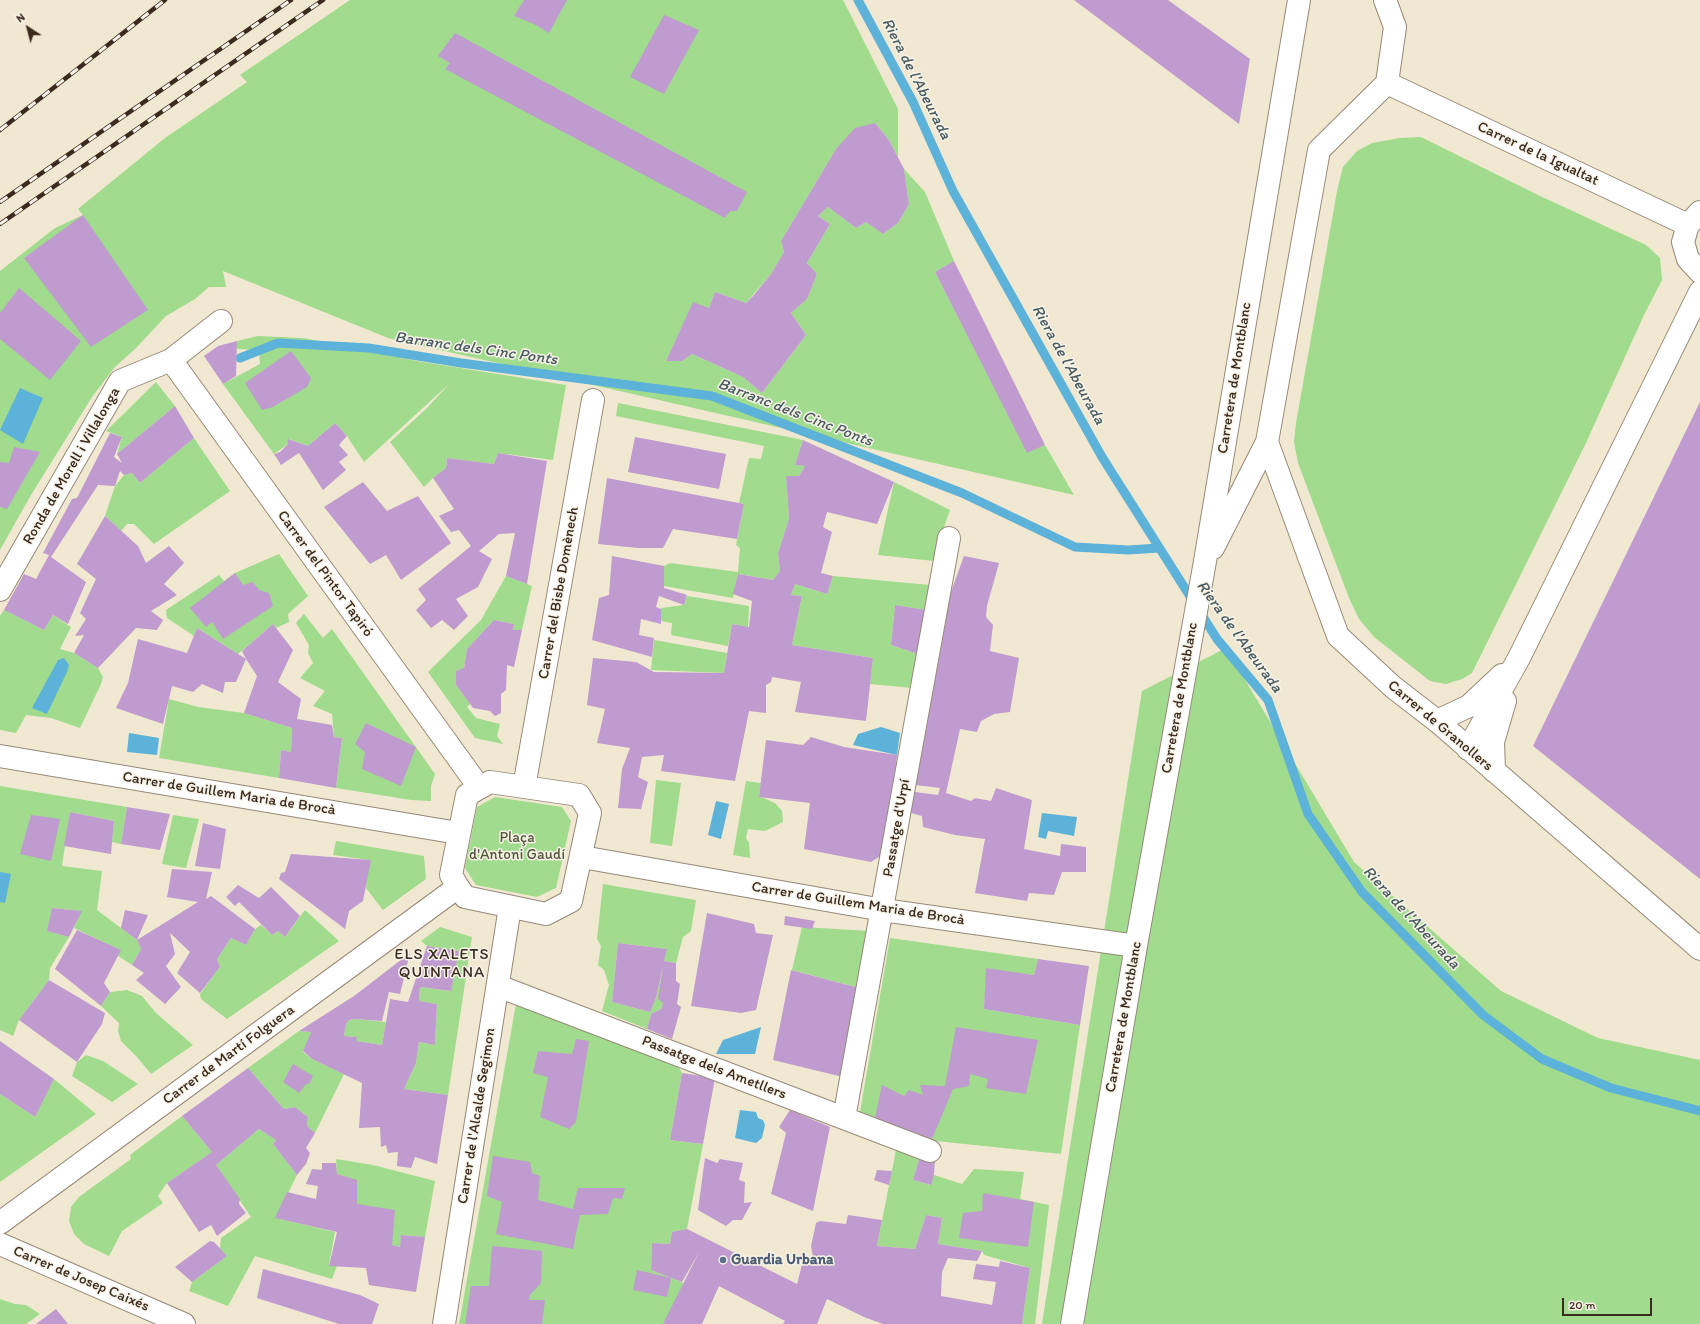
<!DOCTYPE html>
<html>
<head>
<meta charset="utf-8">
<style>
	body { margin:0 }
	#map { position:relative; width:1700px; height:1324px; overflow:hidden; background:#f1e8d1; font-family:Itim,sans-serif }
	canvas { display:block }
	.north { position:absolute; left:8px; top:8px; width:40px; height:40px; -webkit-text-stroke:3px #f7f3e8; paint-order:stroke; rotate:324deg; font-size:11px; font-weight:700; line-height:16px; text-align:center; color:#3b2a1e }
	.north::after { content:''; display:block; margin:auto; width:14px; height:18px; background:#3b2a1e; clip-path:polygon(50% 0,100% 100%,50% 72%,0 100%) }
	.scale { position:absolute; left:1562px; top:1298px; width:90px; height:18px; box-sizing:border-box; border:2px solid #3b2a1e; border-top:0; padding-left:5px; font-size:12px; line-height:14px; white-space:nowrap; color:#3b2a1e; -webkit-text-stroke:3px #f7f3e8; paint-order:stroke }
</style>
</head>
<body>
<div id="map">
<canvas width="1700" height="1324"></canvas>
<div class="north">N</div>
<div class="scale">20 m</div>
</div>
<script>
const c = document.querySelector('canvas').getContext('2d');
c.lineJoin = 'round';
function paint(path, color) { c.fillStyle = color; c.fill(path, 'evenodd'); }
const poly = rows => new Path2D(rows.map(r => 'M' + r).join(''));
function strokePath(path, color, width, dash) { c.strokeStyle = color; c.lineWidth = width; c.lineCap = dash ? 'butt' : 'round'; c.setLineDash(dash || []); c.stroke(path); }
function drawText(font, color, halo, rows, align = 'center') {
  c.font = font + ' Itim,sans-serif'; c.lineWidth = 3; c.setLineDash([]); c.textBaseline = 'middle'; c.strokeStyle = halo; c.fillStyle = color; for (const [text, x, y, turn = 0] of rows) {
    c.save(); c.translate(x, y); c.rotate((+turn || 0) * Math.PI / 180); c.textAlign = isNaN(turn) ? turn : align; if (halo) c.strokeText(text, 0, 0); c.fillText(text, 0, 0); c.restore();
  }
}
paint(poly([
	[350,0,843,0,898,109,898,157,889,140,875,123,836,149,781,241,784,252,771,274,746,303,715,292,709,308,693,303,666,361,682,361,692,354,743,377,762,393,806,335,791,313,807,299,817,274,807,263,830,224,818,216,828,207,856,228,866,222,883,234,898,223,909,204,904,169,925,192,954,261,935,272,1027,452,1045,445,1074,495,388,338,223,271,226,287,209,287,195,299,166,316,136,348,114,368,92,397,31,495,0,550,0,271,55,228,83,215,78,209,165,138,247,82,240,75],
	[1421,137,1538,195,1646,245,1660,258,1662,280,1644,315,1585,445,1472,673,1462,679,1446,684,1430,681,1374,637,1359,619,1349,598,1298,463,1294,442,1296,423,1337,191,1343,167,1357,151,1372,143,1400,138],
	[258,336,303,338,417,361,566,385,553,460,498,453,494,464,447,458,446,468,433,478,424,487,390,442,427,408,449,384,364,462,347,436,335,423,308,446,289,439,288,444,274,454,223,384,260,364,259,350,237,349,237,341],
	[156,382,175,406,117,454,122,437,106,431],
	[618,403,803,440,795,465,805,466,799,476,786,476,789,519,778,553,780,571,773,580,738,574,733,598,664,586,664,566,670,563,738,572,740,548,736,545,744,504,739,503,749,458,761,459,764,446,616,416],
	[194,438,230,491,154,544,134,524,127,524,121,531,105,516,115,486,124,475,132,473,140,483],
	[894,482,950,510,936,550,934,561,878,555],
	[279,554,308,596,288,614,289,622,276,628,273,624,238,654,197,628,194,636,167,618,166,610,219,575,224,581,235,573],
	[506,576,532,586,522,630,513,630,514,624,494,620,467,649,464,668,456,685,470,704,467,707,476,718,500,724,497,736,503,744,475,738,428,672,481,620],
	[833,576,930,585,926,610,895,605,891,645,918,654,912,688,870,684,873,658,792,645,802,596,791,595,795,584,827,594],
	[687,596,749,606,748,627,732,624,728,646,671,635,672,623,661,621,661,608,684,605],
	[4,610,44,630,53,615,71,627,60,649,74,653,98,668,103,677,101,684,80,728,51,718,26,715,16,733,0,730,0,616],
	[304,614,323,638,332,629,435,774,431,786,431,801,411,800,336,788,342,738,334,737,332,714,313,706,325,691,300,678,313,663,308,653,309,645,296,623],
	[654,640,727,653,724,673,651,670],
	[1226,648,1354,862,1501,991,1598,1038,1700,1060,1700,1324,1042,1324,1142,691],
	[169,699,198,707,244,713,292,728,291,752,281,750,279,778,159,758],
	[656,780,681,783,672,846,650,843],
	[746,781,761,783,759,796,775,803,782,811,783,822,765,831,748,829,746,838,749,843,750,858,733,855],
	[0,786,127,807,121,844,112,842,114,821,70,812,62,866,102,871,97,910,137,940,141,949,132,965,118,956,120,950,74,928,81,911,52,908,48,931,69,937,50,968,49,980,19,1020,13,1036,0,1030],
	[495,797,562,807,571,821,556,888,537,897,476,885,465,868,477,807],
	[173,815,199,819,186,868,162,864],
	[336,841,424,856,426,879,383,910,366,888,369,860,333,855],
	[603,884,696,900,691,931,683,937,676,963,664,961,666,949,618,943,612,1002,650,1012,656,998,664,964,663,1003,661,1009,651,1014,647,1029,602,1011,609,985,604,970,598,965,601,946,597,939],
	[305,910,339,941,227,1019,201,999,200,994,220,967,217,959,231,938,246,945,255,929,261,925,272,935,278,931,285,937],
	[440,927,472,937,448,1095,404,1089,416,1063,419,1042,435,1045,437,1004,419,1001,420,987,450,991,459,951,427,946,421,941],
	[802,927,870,931,859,988,792,970],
	[890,938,1038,959,1034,975,987,969,984,1009,1080,1025,1061,1154,936,1141,860,1112],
	[127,990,142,996,156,1013,193,1045,151,1074,136,1056,121,1041,118,1031,119,1023,101,1006,110,992],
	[516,1004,677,1064,682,1073,670,1140,703,1144,687,1229,672,1232,670,1244,652,1243,651,1270,684,1283,664,1324,459,1324],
	[354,1019,386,1022,382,1045,356,1041,356,1037,344,1036,346,1024,349,1020],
	[299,1031,311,1032,303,1052,312,1059,344,1074,315,1133,307,1126,308,1117,295,1107,284,1109,248,1068],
	[86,1055,103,1061,138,1084,112,1102,72,1076,77,1062],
	[54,1079,96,1114,0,1182,0,1094,35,1117],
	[182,1116,212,1152,167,1183,158,1196,163,1203,122,1231,109,1256,84,1244,74,1234,69,1221,71,1207,79,1197,131,1159,130,1155],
	[259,1129,276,1140,273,1144,297,1175,276,1218,335,1232,329,1265,337,1266,332,1279,255,1256,228,1306,189,1291,192,1282,227,1256,220,1249,221,1238,251,1217,216,1165],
	[896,1150,920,1156,913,1180,930,1185,934,1175,962,1184,974,1169,1024,1172,1020,1199,1049,1205,1035,1324,1022,1324,1030,1268,984,1255,982,1251,938,1244,942,1218,926,1215,915,1249,877,1246],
	[336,1159,373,1165,435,1181,425,1237,402,1235,400,1247,392,1245,357,1204,357,1181,337,1174],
	[0,1299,15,1304,26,1305,40,1314,26,1324,0,1324]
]), '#a1db8d');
paint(poly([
	[20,388,43,398,23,444,0,430],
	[64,658,69,665,67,672,47,714,32,708,58,660],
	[881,727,900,733,897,755,853,745,858,734],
	[129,733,159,738,157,755,127,752],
	[716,801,729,804,721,839,708,835],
	[1042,813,1077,817,1074,836,1048,831,1046,839,1038,837],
	[0,872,11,874,5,903,0,902],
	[761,1027,755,1054,716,1054,723,1040],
	[740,1110,756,1112,758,1118,763,1120,765,1125,762,1138,756,1143,735,1138]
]), '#5cb2d8');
strokePath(poly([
	[858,0,913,102,953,191,1102,457,1217,639,1268,700,1308,814,1362,892,1483,1015,1542,1059,1611,1088,1700,1111],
	[240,358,278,343,369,348,461,363,712,396,962,493,1075,547,1128,550,1159,548]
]), '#5cb2d8', 9);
paint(poly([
	[524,0,567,0,549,33,534,24,514,16],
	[1074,0,1168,0,1250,59,1239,124],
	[664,15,699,30,664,94,630,77],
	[455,33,747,192,737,211,730,211,725,218,445,69,450,63,438,56],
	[875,123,889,140,904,169,909,204,898,223,883,234,866,222,856,228,828,207,818,216,830,224,807,263,817,274,807,299,791,313,806,335,762,393,743,377,692,354,682,361,666,361,693,302,709,308,715,292,746,303,753,296,771,274,784,252,781,241,836,149,855,128],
	[83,215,148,310,91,347,24,258],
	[954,261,1045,445,1027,453,935,272],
	[19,288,81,341,50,380,0,339,0,313],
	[237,341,236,376,223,384,204,356,218,346],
	[291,351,311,378,307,387,273,407,262,410,245,383],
	[1700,402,1700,879,1533,746],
	[175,406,194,438,140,483,132,473,124,475,120,471,115,486,98,485,51,557,86,582,68,624,53,615,44,630,4,610,24,574,36,579,49,555,43,553,72,499,77,498,110,433,122,437,114,457,122,463,117,454],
	[335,423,347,436,339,445,348,455,339,462,346,470,323,490,299,453,281,465,274,454,280,452,288,444,288,439,308,446],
	[635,437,726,454,719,489,628,472],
	[803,440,894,482,877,524,827,512,823,527,832,532,821,573,833,576,827,594,795,584,791,595,802,596,792,645,873,658,866,721,795,712,801,682,772,677,771,682,766,685,766,713,749,711,735,781,661,771,664,755,642,757,638,777,648,782,641,809,618,808,622,769,630,748,597,743,605,709,587,705,593,658,636,662,654,672,724,673,732,624,749,627,752,601,733,594,738,574,773,580,780,571,778,553,789,519,786,476,799,476,805,466,795,465],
	[14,447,40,452,7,509,0,507,0,462,9,463],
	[498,453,547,461,527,584,506,576,515,533,499,534,479,551,492,559,478,587,456,599,468,616,454,630,442,620,431,628,416,610,426,600,418,589,471,546,459,530,451,532,439,516,454,509,433,478,446,468,447,458,494,464],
	[607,478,744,504,737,539,673,529,663,548,638,548,598,544],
	[363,482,387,511,418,496,451,543,401,580,386,555,370,564,324,507],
	[105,516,138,546,146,563,169,546,184,563,164,584,177,595,151,611,163,620,157,630,136,628,98,668,74,653,84,635,75,636,86,619,80,613,96,579,77,564],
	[612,556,664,566,664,588,687,595,684,605,659,596,656,607,661,609,661,624,641,619,639,635,654,638,652,657,592,640,599,598,609,595],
	[964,556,999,563,987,606,986,617,993,625,990,651,1019,658,1010,712,994,714,981,721,977,732,960,729,946,793,971,801,975,798,991,801,996,788,1032,800,1024,849,1060,856,1061,844,1086,847,1086,872,1062,872,1054,895,1029,893,1027,901,975,893,985,839,955,835,923,827,922,816,911,813,915,792,938,795,940,788,916,785,951,592],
	[235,573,243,585,253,582,259,590,269,593,273,606,223,639,212,622,206,627,190,608],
	[895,605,926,610,918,654,891,645],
	[494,620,514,624,513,630,522,630,514,667,507,665,506,690,501,694,501,713,495,716,490,711,473,708,456,685,456,671,464,668,467,649],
	[273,624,293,650,278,682,301,699,297,719,332,725,334,737,342,738,336,788,279,778,281,750,291,752,292,728,244,713,257,676,246,659,236,682,225,682,223,693,202,684,193,692,172,686,163,724,116,708,128,683,138,639,187,653,197,628,246,659,242,651],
	[366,723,416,747,401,786,362,769,365,752,355,744],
	[811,737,844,747,897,755,885,853,871,862,804,849,810,803,759,797,766,740,803,745],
	[127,807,170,814,160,850,121,844],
	[70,812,114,821,111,854,64,846],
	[31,815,60,819,51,861,20,854],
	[203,823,226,829,220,869,195,866],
	[291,854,371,860,363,901,349,911,345,929,279,879,281,873,285,872],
	[172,869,212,872,206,899,211,896,255,929,246,945,231,938,217,959,220,967,200,993,177,973,190,952,170,933,175,954,166,966,181,987,165,1004,136,980,144,973,132,965,141,949,137,940,198,902,167,897],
	[238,885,259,898,271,887,300,916,285,937,278,931,272,935,239,902,235,906,226,897],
	[52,908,82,911,69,937,47,931],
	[125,910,148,915,137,940,121,928],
	[707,913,754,924,756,933,773,935,756,1010,741,1013,691,1006],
	[785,916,815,921,812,929,784,925],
	[77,930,121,950,104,983,110,992,101,1006,55,969],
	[618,943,667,949,664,961,676,963,676,981,680,984,677,1004,681,1007,672,1039,647,1029,651,1014,661,1009,663,1003,658,999,663,967,656,998,650,1012,612,1002],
	[427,946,459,951,451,991,420,987,419,1001,437,1004,435,1045,419,1042,416,1063,404,1089,448,1095,437,1164,415,1157,411,1168,397,1166,398,1152,388,1153,386,1145,381,1147,380,1127,359,1128,362,1083,312,1059,303,1051,311,1032,299,1031,354,996,410,953,400,994,389,992,382,1021,354,1019,349,1020,346,1024,344,1036,357,1037,356,1041,382,1045,390,999,408,1002],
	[1038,959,1089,966,1080,1025,984,1009,986,968,1034,975],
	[791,970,859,988,843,1077,773,1060],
	[49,980,105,1013,102,1024,77,1062,19,1020],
	[956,1027,1038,1040,1026,1094,986,1088,988,1079,970,1074,969,1086,953,1089,932,1139,875,1118,882,1085,904,1096,909,1090,923,1095,920,1085,945,1086],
	[576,1039,589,1041,576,1122,569,1129,540,1117,548,1077,533,1073,538,1051,572,1054],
	[0,1041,54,1079,35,1117,0,1094],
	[293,1064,313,1076,309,1084,306,1084,299,1093,283,1082],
	[248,1068,284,1109,295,1107,308,1117,307,1126,315,1133,306,1148,310,1153,306,1164,297,1175,273,1144,276,1140,259,1129,216,1165,240,1199,239,1204,246,1213,217,1236,211,1225,199,1232,167,1183,212,1152,182,1116],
	[682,1073,715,1078,703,1144,670,1140],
	[790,1110,830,1127,813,1211,771,1194,786,1133,779,1127],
	[493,1156,530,1162,532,1173,540,1176,538,1200,573,1209,578,1188,625,1188,622,1199,613,1198,608,1214,580,1215,573,1249,496,1234,502,1202,487,1196],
	[920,1156,935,1159,934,1175,931,1185,913,1180],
	[705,1158,717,1163,720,1159,743,1163,739,1180,745,1182,744,1203,752,1202,742,1220,733,1220,726,1226,698,1210],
	[322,1163,336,1163,337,1174,357,1180,357,1204,395,1210,392,1245,400,1247,401,1235,425,1237,416,1292,369,1285,366,1268,329,1266,337,1232,275,1218,287,1192,316,1199,318,1186,306,1184,312,1169,322,1170],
	[877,1170,892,1171,889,1185,874,1180],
	[983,1193,1034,1202,1028,1247,959,1238,963,1213,982,1211],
	[848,1215,882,1220,877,1246,915,1249,926,1215,942,1218,938,1244,982,1251,977,1261,948,1258,942,1272,941,1296,992,1305,996,1282,973,1279,976,1264,999,1267,1000,1261,1030,1268,1022,1324,883,1324,864,1317,827,1299,817,1324,783,1324,785,1321,719,1286,702,1324,663,1324,699,1252,682,1282,651,1270,652,1243,670,1244,672,1232,687,1229,797,1284,803,1261,813,1257,811,1246,816,1223,820,1221,846,1224],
	[210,1241,214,1242,227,1256,192,1282,175,1267],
	[492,1246,542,1251,541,1283,530,1295,529,1300,545,1300,542,1324,465,1324,471,1286,489,1286],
	[263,1269,360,1295,379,1304,372,1324,339,1324,257,1298],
	[637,1270,671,1278,667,1297,633,1290],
	[56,1309,68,1324,36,1324]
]), '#bf9bcf');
const minor = poly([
	[1387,83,1688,225],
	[1700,212,1688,225,1683,242,1688,259,1700,272],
	[171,360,479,787],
	[1267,442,1338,636,1393,687,1437,721,1700,949],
	[1213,548,1267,442,1319,150,1387,83,1395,27,1385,0],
	[0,590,120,381,171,360,221,321],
	[1437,721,1469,706,1502,675],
	[1468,749,1519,658,1700,292],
	[0,756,458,833],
	[1494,771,1493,742,1505,701],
	[490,782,579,795,590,813,571,901,546,914,465,897,458,887,451,875,467,795,490,782],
	[524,787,593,400],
	[582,857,883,910,1136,946],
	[498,986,930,1151],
	[844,1118,949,538],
	[0,1223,458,887],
	[0,1244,184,1324],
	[444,1324,510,907],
	[1072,1324,1136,946,1204,567,1299,0]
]);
strokePath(minor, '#968978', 24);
strokePath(minor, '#fff', 22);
const rail = poly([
	[0,130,165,0],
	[0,202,291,0],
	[0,224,323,0]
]);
strokePath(rail, '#3b2a1e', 4.5);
strokePath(rail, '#f7f3e8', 3, [9]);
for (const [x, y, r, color] of [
	[723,1260,4,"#5c6f8a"]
]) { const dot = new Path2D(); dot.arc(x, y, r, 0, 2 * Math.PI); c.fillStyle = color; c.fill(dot); strokePath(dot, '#f7f3e8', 1.5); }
drawText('15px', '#3b2a1e', '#f7f3e8', [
	["Carrer de la Igualtat",1538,154,25],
	["Carretera de Montblanc",1235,378,-81],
	["Ronda de Morell i Villalonga",72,466,-60],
	["Carrer del Pintor Tapiró",325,574,54],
	["Carrer del Bisbe Domènech",559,593,-80],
	["Carretera de Montblanc",1180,698,-80],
	["Carrer de Granollers",1440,726,40],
	["Carrer de Guillem Maria de Brocà",229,794,9],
	["Passatge d'Urpí",897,828,-80],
	["Carrer de Guillem Maria de Brocà",858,904,9],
	["Carretera de Montblanc",1124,1017,-80],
	["Carrer de Martí Folguera",229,1055,-36],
	["Passatge dels Ametllers",714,1068,21],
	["Carrer de l'Alcalde Segimon",477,1116,-81],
	["Carrer de Josep Caixés",81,1279,23]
]);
drawText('15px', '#54563a', '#f7f3e8', [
	["Plaça",517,838],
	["d'Antoni Gaudí",517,855]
]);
drawText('bold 15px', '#4e5e75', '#f7f3e8', [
	["Guardia Urbana",731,1260]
], 'left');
drawText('italic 16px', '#475a5f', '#f7f3e8', [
	["Riera de l'Abeurada",916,79,63],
	["Barranc dels Cinc Ponts",476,349,8],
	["Riera de l'Abeurada",1068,365,61],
	["Barranc dels Cinc Ponts",795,413,21],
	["Riera de l'Abeurada",1239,637,54],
	["Riera de l'Abeurada",1411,918,47]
]);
c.letterSpacing = '1px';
drawText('16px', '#3b2a1e', '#f7f3e8', [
	["ELS XALETS",442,955],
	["QUINTANA",442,973]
]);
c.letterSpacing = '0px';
</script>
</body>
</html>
